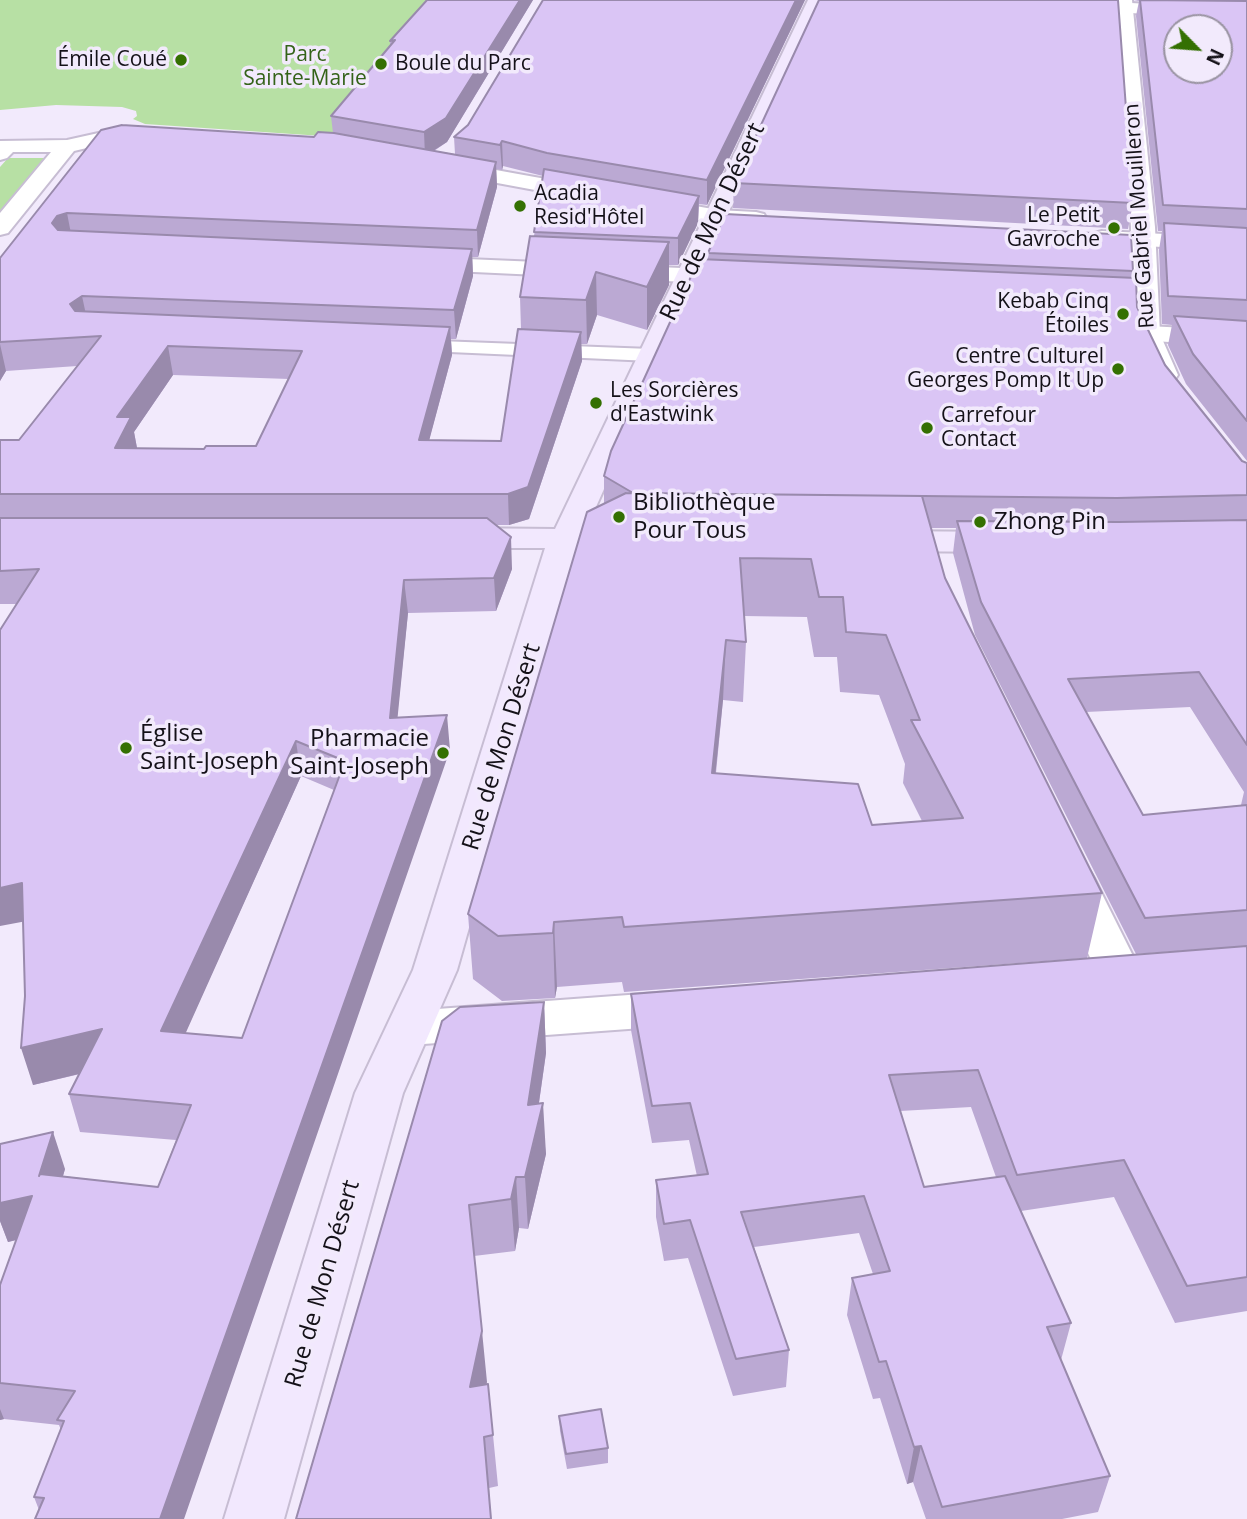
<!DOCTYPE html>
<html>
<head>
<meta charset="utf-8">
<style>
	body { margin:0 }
	#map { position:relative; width:1247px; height:1519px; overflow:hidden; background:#f2eafc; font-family:"Open Sans",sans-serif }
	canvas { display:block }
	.north { position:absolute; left:1163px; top:14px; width:70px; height:70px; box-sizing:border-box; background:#f2eafc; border:2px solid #9993a1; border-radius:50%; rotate:115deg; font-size:19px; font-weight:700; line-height:28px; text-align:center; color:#141118 }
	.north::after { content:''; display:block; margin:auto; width:24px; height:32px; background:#347002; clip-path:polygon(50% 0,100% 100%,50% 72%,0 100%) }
</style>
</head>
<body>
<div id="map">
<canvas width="1247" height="1519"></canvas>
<div class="north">N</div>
</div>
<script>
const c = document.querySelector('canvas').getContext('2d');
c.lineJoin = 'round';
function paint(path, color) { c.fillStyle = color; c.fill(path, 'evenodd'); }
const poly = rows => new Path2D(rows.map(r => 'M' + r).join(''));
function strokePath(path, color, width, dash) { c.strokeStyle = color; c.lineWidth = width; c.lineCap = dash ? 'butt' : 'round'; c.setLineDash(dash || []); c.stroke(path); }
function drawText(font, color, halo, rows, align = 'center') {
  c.font = font + ' "Open Sans",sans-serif'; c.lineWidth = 7; c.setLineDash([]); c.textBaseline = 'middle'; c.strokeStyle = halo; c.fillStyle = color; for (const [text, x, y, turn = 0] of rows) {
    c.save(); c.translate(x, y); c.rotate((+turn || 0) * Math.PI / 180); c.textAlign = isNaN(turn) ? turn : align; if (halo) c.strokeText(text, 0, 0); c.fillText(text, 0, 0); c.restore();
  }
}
paint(poly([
	[0,0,442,0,337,137,145,124,133,119,137,116,136,111,122,107,56,105,0,110],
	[8,158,45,158,0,212,0,167]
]), '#b7e0a4');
const service = poly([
	[412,340,651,349,661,355,651,361,405,350,402,346,405,342,412,340]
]);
const minor = poly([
	[966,0,1073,0,1247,9,1247,19,974,5,966,0],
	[112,130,146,130,153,132,156,136,153,140,146,142,112,142,74,151,8,233,0,235,0,213,51,152,13,152,7,158,0,160,0,141,67,140,112,130],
	[446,161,718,210,756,212,764,214,767,219,764,224,756,226,718,224,438,172,435,167,438,162,446,161],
	[1102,231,1247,238,1247,252,1094,243,1090,238,1094,233,1102,231],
	[419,257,729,270,738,272,741,277,738,282,729,284,410,269,407,264,410,259,419,257],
	[1147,326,1247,331,1247,347,1138,340,1134,334,1138,328,1147,326],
	[1073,864,1088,868,1094,878,1142,974,1136,985,1120,990,1104,985,1098,974,1052,878,1058,868,1073,864],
	[683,991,699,996,706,1008,699,1020,683,1025,410,1045,394,1040,387,1028,394,1016,410,1011,683,991]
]);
const tertiary = poly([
	[1116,0,1132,0,1155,227,1160,334,1178,375,1174,381,1164,383,1154,381,1150,375,1134,334,1131,227,1116,0]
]);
const secondary = poly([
	[808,0,824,0,586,529,601,532,606,539,601,546,578,549,575,554,457,970,403,1093,284,1519,224,1519,355,1093,413,970,545,548,458,548,447,545,442,538,447,531,458,528,555,529,808,0],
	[882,531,1007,532,1018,535,1023,542,1018,549,1007,552,882,551,871,548,866,541,871,534,882,531]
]);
strokePath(service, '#c7bdd3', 4);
strokePath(minor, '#c7bdd3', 4);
strokePath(tertiary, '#c7bdd3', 4);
strokePath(secondary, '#c7bdd3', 4);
paint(service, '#fff');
paint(minor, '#fff');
paint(tertiary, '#fff');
paint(secondary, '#f2e8fe');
paint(poly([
	[427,0,533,0,447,142,434,151,455,154,454,137,468,125,543,0,805,0,707,205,699,204,698,223,678,265,669,265,669,285,647,330,597,315,587,344,581,344,582,361,529,519,509,525,497,525,512,569,496,611,408,613,397,717,450,750,39,1510,34,1497,61,1430,59,1425,4,1419,0,1420,0,1285,16,1240,8,1242,0,1221,0,1144,65,1169,63,1176,158,1187,176,1140,80,1132,69,1094,80,1074,33,1085,25,996,17,604,0,604,0,440,19,440,77,366,6,371,0,381,0,258,101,130,314,137,333,133,331,116,390,46,390,41],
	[503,166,543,176,534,236,520,297,521,329,501,441,429,440,452,355,451,339,456,339,473,276,472,257,478,257,497,187,496,169,502,170],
	[173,375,289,379,256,446,204,449,137,448,134,432],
	[301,776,334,790,242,1038,185,1033],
	[1134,0,1247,0,1247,461,1186,384,1168,345,1172,325,1162,324,1159,250,1162,231,1158,231,1136,16,1139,1],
	[734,183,1133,203,1128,229,733,208],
	[708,253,1133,271,1131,278,1137,307,1165,365,1242,461,1247,463,1247,946,1136,954,975,635,953,553,956,528,931,528,945,578,1102,893,1087,958,624,992,622,982,557,987,555,998,502,1001,473,979,468,914,604,504,604,476,707,259],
	[744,616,807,617,814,657,837,657,840,692,879,695,905,764,903,783,922,821,872,825,716,773,723,700,743,702,746,642],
	[1190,707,1244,792,1241,805,1143,815,1086,712],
	[1247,946,1247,1311,1175,1323,1114,1197,1021,1211,1071,1323,1061,1360,1110,1476,1098,1512,1062,1519,926,1519,913,1482,907,1484,880,1398,873,1399,847,1315,852,1278,873,1274,859,1233,754,1247,789,1350,786,1387,733,1396,688,1258,664,1261,656,1217,656,1180,697,1176,689,1140,652,1143,631,1030,631,994],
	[971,1107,996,1177,924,1187,900,1111],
	[544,1002,546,1053,539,1103,546,1154,528,1229,519,1228,515,1251,474,1256,486,1385,493,1435,498,1486,489,1488,491,1519,296,1519],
	[559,1416,608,1448,608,1463,567,1469,560,1431]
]), '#bba9d3');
paint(poly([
	[520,0,533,0,447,142,425,156,424,132],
	[796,0,805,0,707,205,707,180],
	[502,141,503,166,502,170,500,145],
	[496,162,497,187,478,257,477,230],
	[699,196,698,223,678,265,678,238],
	[67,213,72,239,62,242,52,223,57,216],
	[669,242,669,285,647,330,647,287],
	[472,249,473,276,456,339,454,310],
	[596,272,597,315,587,344,586,300],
	[82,296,88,324,75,332,70,304],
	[450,327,452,355,421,471,419,440],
	[581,332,582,361,529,519,509,525,508,494],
	[0,344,6,371,0,381],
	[168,346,173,375,134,432,137,448,115,448,117,417],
	[511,537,512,569,496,611,494,578],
	[404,580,408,613,394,753,390,718],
	[726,640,723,700,709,835,712,773],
	[447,715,450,750,184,1519,160,1519],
	[296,741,301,776,170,1068,161,1031],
	[22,883,32,920,0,926,0,888],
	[554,922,557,987,555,998,553,933],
	[544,1002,546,1053,532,1151,543,1103,546,1154,528,1229,525,1177,528,1105],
	[102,1029,112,1066,33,1085,21,1048],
	[53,1132,65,1169,52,1213,39,1176],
	[516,1177,519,1228,515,1251,511,1199],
	[32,1196,45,1233,8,1242,0,1221,0,1203],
	[482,1331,487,1382,475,1438,470,1387],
	[0,1409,4,1419,0,1420],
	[921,1446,913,1482,907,1484,914,1447]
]), '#998aac');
const building = poly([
	[427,0,520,0,446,118,424,132,331,116,395,40,390,41,427,0],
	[543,0,796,0,707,180,547,153,502,141,500,145,454,137,468,125,543,0],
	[819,0,1118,0,1133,203,734,183,819,0],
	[1140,0,1247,1,1247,209,1163,205,1140,0],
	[1177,28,1219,28,1219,70,1177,70,1177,28],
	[122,125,314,137,318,132,334,133,496,162,477,230,67,213,57,216,52,223,58,230,472,249,454,310,82,296,70,304,75,311,450,327,419,440,501,441,518,329,581,332,528,487,508,494,0,494,0,440,19,440,101,336,0,342,0,258,101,130,122,125],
	[168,346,302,351,256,446,206,446,204,449,115,448,131,417,117,417,168,346],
	[544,169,699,196,678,238,534,232,544,169],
	[725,214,1131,235,1133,271,708,253,725,214],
	[1164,223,1247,228,1247,300,1168,296,1164,223],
	[530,236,669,242,647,287,596,272,586,300,520,297,530,236],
	[699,259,1136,278,1137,307,1165,365,1242,461,1247,463,1247,495,1117,498,633,493,604,476,611,451,699,259],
	[1174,316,1247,321,1247,421,1193,354,1174,316],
	[626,493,922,496,945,578,1102,893,624,927,622,917,554,922,553,933,498,936,468,914,587,512,626,493],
	[740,558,811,559,819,597,843,597,846,632,886,635,920,720,911,720,963,818,872,825,858,784,712,773,726,640,746,642,740,558],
	[0,518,487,518,511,537,494,578,404,580,390,718,447,715,160,1519,35,1519,44,1498,34,1497,64,1421,57,1420,75,1391,0,1383,0,1285,32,1196,0,1203,0,1144,53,1132,39,1176,40,1174,158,1187,191,1105,69,1094,102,1029,21,1048,25,996,22,883,0,888,0,630,39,569,0,571,0,518],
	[296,741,345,761,242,1038,161,1031,296,741],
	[1247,520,1247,745,1199,672,1068,679,1143,815,1247,805,1247,910,1145,918,981,602,957,521,1118,522,1247,520],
	[1247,946,1247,1277,1187,1286,1124,1160,1017,1175,978,1070,889,1075,924,1187,1005,1176,1071,1323,1047,1327,1110,1476,942,1507,921,1446,914,1447,886,1361,879,1362,852,1278,890,1271,864,1196,741,1212,789,1350,736,1359,690,1220,664,1224,656,1180,708,1174,690,1103,652,1106,631,994,1247,946],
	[544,1002,528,1105,543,1103,525,1177,516,1177,511,1199,469,1205,482,1331,470,1387,488,1384,493,1435,484,1437,491,1519,296,1519,442,1021,460,1007,544,1002],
	[601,1409,608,1448,566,1454,559,1416,601,1409]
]);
paint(building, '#dac5f5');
strokePath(building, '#998aac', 2);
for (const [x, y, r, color] of [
	[181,60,7,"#347002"],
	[381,64,7,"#347002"],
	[520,206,7,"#347002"],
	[1114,228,7,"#347002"],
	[1123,314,7,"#347002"],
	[1118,369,7,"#347002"],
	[596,403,7,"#347002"],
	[927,428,7,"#347002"],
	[619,517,7,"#347002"],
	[980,522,7,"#347002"],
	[126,748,7,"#347002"],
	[443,753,7,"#347002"]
]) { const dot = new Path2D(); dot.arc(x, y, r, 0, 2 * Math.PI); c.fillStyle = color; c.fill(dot); strokePath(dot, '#f2eafc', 2.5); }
drawText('21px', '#346319', '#f2eafc', [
	["Parc",305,55],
	["Sainte-Marie",305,79]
]);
drawText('21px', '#141118', '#f2eafc', [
	["Émile Coué",167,60],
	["Boule du Parc",395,64,"left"],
	["Acadia",534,194,"left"],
	["Resid'Hôtel",534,218,"left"],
	["Le Petit",1100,216],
	["Gavroche",1100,240],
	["Kebab Cinq",1109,302],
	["Étoiles",1109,326],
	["Centre Culturel",1104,357],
	["Georges Pomp It Up",1104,381],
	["Les Sorcières",610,391,"left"],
	["d'Eastwink",610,415,"left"],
	["Carrefour",941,416,"left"],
	["Contact",941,440,"left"]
], 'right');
drawText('21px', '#141118', '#f2eafc', [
	["Rue Gabriel Mouilleron",1140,216,-94]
]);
drawText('24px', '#141118', '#f2eafc', [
	["Rue de Mon Désert",713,222,-65],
	["Rue de Mon Désert",502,747,-73],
	["Rue de Mon Désert",323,1284,-74]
]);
drawText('24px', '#141118', '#f2eafc', [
	["Bibliothèque",633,503],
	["Pour Tous",633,531],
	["Zhong Pin",994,522],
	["Église",140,734],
	["Saint-Joseph",140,762],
	["Pharmacie",429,739,"right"],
	["Saint-Joseph",429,767,"right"]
], 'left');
</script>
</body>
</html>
